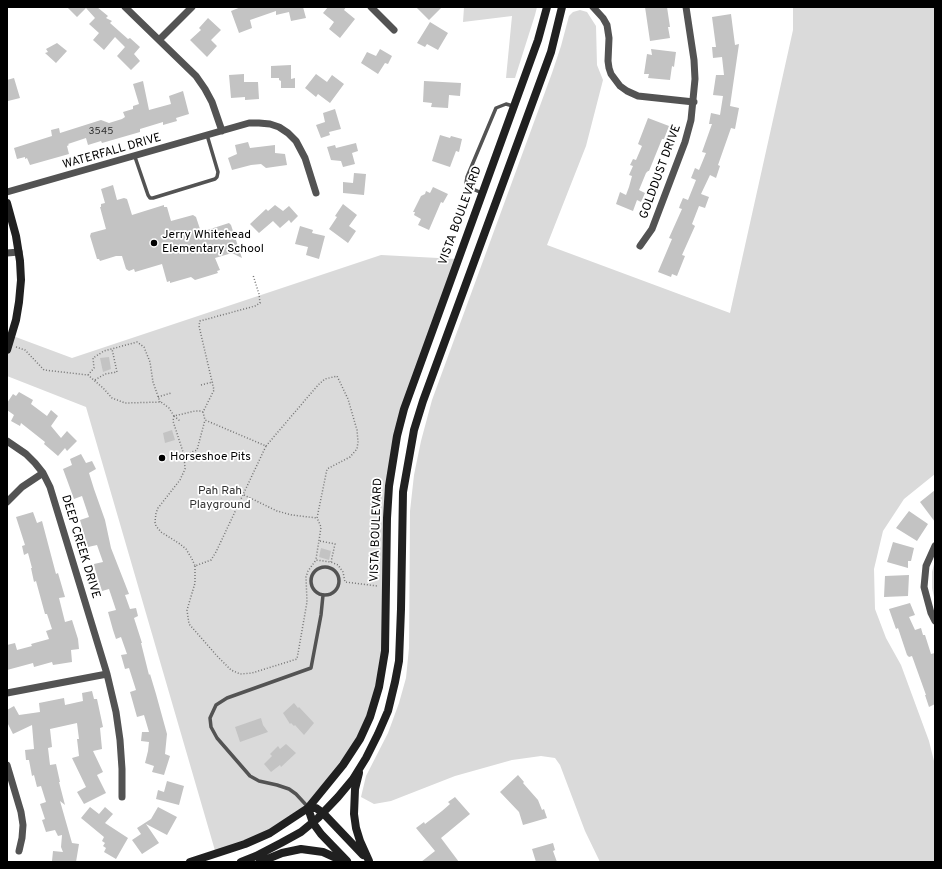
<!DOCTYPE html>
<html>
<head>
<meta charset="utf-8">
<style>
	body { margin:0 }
	#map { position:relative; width:942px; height:869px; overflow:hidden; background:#fff; font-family:Overpass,sans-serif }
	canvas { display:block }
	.frame { position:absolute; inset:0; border:8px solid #000; pointer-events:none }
</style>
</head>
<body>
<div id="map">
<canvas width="942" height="869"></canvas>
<div class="frame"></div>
</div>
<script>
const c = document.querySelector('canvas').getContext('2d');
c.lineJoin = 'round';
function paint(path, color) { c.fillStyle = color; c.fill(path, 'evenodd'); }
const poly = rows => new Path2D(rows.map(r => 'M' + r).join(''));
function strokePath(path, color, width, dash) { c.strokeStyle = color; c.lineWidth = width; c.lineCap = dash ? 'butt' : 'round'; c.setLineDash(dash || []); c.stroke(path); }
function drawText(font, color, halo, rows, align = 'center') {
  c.font = font + ' Overpass,sans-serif'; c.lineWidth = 3.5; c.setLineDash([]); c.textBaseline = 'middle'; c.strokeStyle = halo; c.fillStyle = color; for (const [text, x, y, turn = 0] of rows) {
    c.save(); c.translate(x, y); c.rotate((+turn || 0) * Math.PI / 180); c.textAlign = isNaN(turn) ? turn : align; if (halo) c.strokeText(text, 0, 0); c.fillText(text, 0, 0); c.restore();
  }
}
paint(poly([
	[464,7,537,7,535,15,515,78,506,78,512,16,463,22],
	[793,7,935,7,935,474,904,499,883,531,874,569,875,609,886,638,901,665,929,741,935,765,935,862,600,862,585,831,560,765,555,758,541,756,512,760,455,776,391,801,374,804,361,797,366,776,388,733,399,703,406,678,409,648,410,511,414,475,421,441,432,400,552,73,561,46,569,16,573,12,580,10,587,12,596,26,597,65,603,80,586,146,547,245,730,313,793,30],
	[381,255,457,259,393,454,384,639,374,703,347,761,291,821,216,854,86,407,7,376,7,353,13,336,72,358],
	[935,560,935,602,932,588,932,572]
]), '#dadada');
paint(poly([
	[67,7,97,7,108,16,106,18,112,21,110,23,128,39,130,38,140,47,134,54,140,61,131,70,117,56,125,47,115,37,104,50,93,40,99,33,89,24,95,18,86,8,77,17],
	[241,7,303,7,306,18,291,21,289,12,276,15,276,11,250,20,252,28,239,33,231,11],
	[328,7,346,7,344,10,355,19,340,38,329,29,334,22,323,13],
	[416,7,442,7,429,20],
	[645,7,667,7,670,27,668,27,670,38,650,41],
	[731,14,735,45,739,44,730,106,739,108,735,129,731,128,718,165,720,166,716,178,710,175,701,194,709,197,705,208,699,206,692,224,695,226,682,255,685,256,677,276,672,274,671,277,658,272,672,239,669,238,682,209,679,208,680,205,683,198,688,200,696,180,691,178,695,168,699,170,706,153,702,152,712,124,709,124,711,113,720,115,723,96,713,95,716,75,724,75,722,57,713,58,712,47,716,47,712,17],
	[208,18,221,30,211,40,217,46,207,57,190,40,201,30,199,28],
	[430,22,448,33,438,50,427,44,425,47,417,43],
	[57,43,67,51,56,63,45,53,48,52,46,49],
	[380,49,392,56,388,64,385,63,378,74,361,63,367,52,376,56],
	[651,49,676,52,674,67,672,66,670,80,648,78,649,74,644,74,647,54,652,55],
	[291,65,291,79,295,78,295,88,281,88,281,81,279,80,279,78,271,78,271,66],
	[244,74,244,82,258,82,259,99,245,100,245,97,231,98,229,75],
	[316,74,327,82,332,75,344,84,330,103,318,94,316,97,305,88],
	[14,78,20,98,8,101,7,100,7,80],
	[143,81,149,110,171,104,169,96,183,91,189,114,176,118,177,121,163,125,163,122,140,129,140,132,102,143,101,141,88,145,86,138,68,144,69,145,67,146,69,154,30,165,27,158,25,159,25,157,17,159,14,148,52,136,51,130,59,128,60,133,101,120,109,123,122,119,125,117,123,112,133,109,133,106,139,104,133,84],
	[424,81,461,83,460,96,449,95,448,108,431,107,432,103,423,102],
	[335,109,341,129,329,132,330,135,321,138,316,125,325,122,323,113],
	[648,118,669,126,664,139,662,139,649,171,648,171,646,173,639,190,645,193,641,202,637,200,633,211,616,204,620,192,626,195,629,187,632,176,629,175,633,166,630,165,633,159,636,160,642,146,638,144],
	[440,135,450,138,451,136,462,139,459,152,456,151,450,167,432,161],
	[248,142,250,148,275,145,275,153,285,154,287,165,266,168,261,164,251,165,232,170,228,158,237,154,235,145],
	[356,143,358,151,352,153,355,164,343,167,341,161,331,160,327,147,335,145,336,148],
	[354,173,366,174,364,195,343,193,343,182,353,183],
	[113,185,117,200,124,198,127,199,132,215,164,205,164,207,167,207,171,221,193,215,196,217,201,232,229,223,231,225,242,258,232,253,215,258,220,270,217,271,218,273,195,280,191,277,170,283,170,281,167,282,162,264,135,272,134,269,129,271,126,269,122,256,116,256,100,261,99,259,97,259,90,236,91,233,106,229,100,207,101,207,101,204,105,203,101,189],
	[433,187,448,194,443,203,441,202,429,230,418,225,421,219,414,215,415,212,413,212,421,196,425,194,426,191,430,193],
	[343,204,357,215,349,226,356,231,348,243,329,229,337,217,335,216],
	[275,205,283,211,289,206,298,216,291,223,289,220,280,228,273,221,259,233,250,224,266,209,268,211],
	[300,226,313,230,312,233,325,236,319,259,306,255,308,247,295,244],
	[109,357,111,369,103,372,100,358],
	[19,392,33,400,31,404,47,416,51,410,58,416,51,426,61,438,67,431,77,441,67,451,65,448,58,456,44,444,45,442,21,423,20,426,11,421,14,415,7,410,7,403,13,394,16,396],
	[172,430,175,440,165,443,163,433],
	[81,454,86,463,92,461,96,469,89,473,94,489,105,520,111,548,129,594,125,595,130,609,136,608,138,616,134,618,142,643,141,643,149,675,150,674,156,694,167,734,165,754,170,756,164,775,152,772,154,766,145,763,148,751,149,742,141,741,142,732,149,732,144,715,137,717,130,692,136,690,129,668,125,669,121,655,127,654,121,637,116,639,113,630,108,612,116,610,109,589,102,591,95,569,94,564,103,562,97,545,88,547,80,520,89,517,82,496,74,499,63,469,72,465,70,459],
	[935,490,935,522,920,502],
	[909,511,928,524,917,541,896,528],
	[33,512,37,523,42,521,56,574,58,573,65,597,59,598,65,622,72,620,78,639,79,649,71,650,72,662,53,665,52,662,34,667,33,663,7,670,7,645,15,643,17,650,32,646,31,644,49,639,46,631,52,629,47,614,45,614,36,581,34,582,31,568,32,568,28,553,24,555,22,546,25,545,16,517],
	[893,542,914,548,911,561,908,561,908,568,887,562],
	[321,548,331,551,329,560,319,557],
	[909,575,908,596,884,597,885,576],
	[910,603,915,615,909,617,915,630,921,628,923,635,925,635,931,654,935,653,935,704,929,707,925,695,926,695,912,656,909,657,907,655,898,628,896,629,889,609],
	[92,691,94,699,97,699,103,727,100,728,102,749,93,751,103,772,97,775,106,793,84,804,77,792,86,787,72,758,79,756,77,739,79,739,77,723,50,729,52,747,48,748,50,765,56,764,60,782,59,782,65,805,60,801,72,843,79,844,76,862,52,861,53,851,63,852,61,847,62,835,58,836,55,830,46,832,42,820,45,819,40,804,46,802,41,786,37,787,34,775,32,776,29,760,26,760,25,750,34,749,32,725,13,734,7,722,7,710,14,706,19,715,40,712,39,703,64,698,65,705,83,701,82,693],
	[294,703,298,708,299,707,314,723,304,735,295,725,294,726,291,723,290,724,283,713],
	[261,718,263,725,268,732,240,742,235,727],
	[286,744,296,753,281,767,280,765,271,772,264,764,272,756,270,754,278,746,280,749],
	[518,775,524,782,523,783,538,800,542,810,544,809,547,818,523,825,519,812,500,792],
	[167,781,184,786,179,805,156,799,158,790,164,792],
	[455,797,470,814,441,838,459,862,421,862,435,851,416,828,424,822,425,824,442,811,450,804,448,802],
	[90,807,99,814,105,807,113,814,105,823,128,838,116,859,104,852,106,848,103,846,105,843,102,841,104,837,81,818],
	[158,807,177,817,167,835,146,824,159,843,142,854,132,840,141,834,137,828,151,819],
	[553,843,555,850,553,851,557,862,536,862,532,849]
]), '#c3c3c3');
strokePath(poly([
	[16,347,25,350,44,370,88,375,103,388,112,398,125,403,161,402,169,408,174,416,195,411,201,411,203,412,214,390,199,326,200,321,255,306,260,303,259,294,253,275],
	[88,375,94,368,93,358,104,351,137,342,144,347,150,362,153,382,160,402],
	[95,380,105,374,117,372,112,349],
	[201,385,213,382],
	[158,397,171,393],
	[174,416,173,421,184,455,185,469,180,480,158,508,156,513,155,522,156,526,161,532,180,544,186,549,192,559,195,566,211,560,216,552,266,446,205,420,203,412],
	[174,416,180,421],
	[266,446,318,385,325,379,337,376,348,399,357,430,358,442,357,449,350,457,327,469,317,518,321,527,320,534,316,559],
	[184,455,197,450,205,420],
	[244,495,277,511,292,515,317,518],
	[320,541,335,544,331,562],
	[195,566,195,583,187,610,189,624,217,656,231,670,240,674,252,673,297,659,307,602,306,577,308,571,316,560,331,562,338,565,343,572,345,582,377,586]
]), '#757575', 1.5, [1, 2]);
strokePath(poly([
	[135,157,148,195,150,198,153,198,215,179,217,177,218,172,207,135],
	[482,193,468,187,466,183,467,177,496,108,506,104,513,106],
	'311 581a14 14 0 1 1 28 0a14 14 0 1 1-28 0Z',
	[308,807,296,794,289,789,277,785,259,781,250,776,217,738,211,727,210,718,216,705,227,698,311,668,321,615,323,595]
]), '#535353', 3.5);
strokePath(poly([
	[125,7,196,76,205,89,212,102,222,131],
	[371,7,394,30],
	[593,7,603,18,607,25,609,38,608,61,609,68,611,74,620,86,627,91,638,96,694,102],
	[159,40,192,7],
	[7,192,249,123,259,123,270,124,279,127,288,133,296,141,305,158,316,193],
	[640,246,652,229,685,142,691,120,695,79,694,60,686,7],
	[7,253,19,252],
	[7,441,26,454,35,463,43,473,50,487,107,674,116,712,120,740,122,769,122,797],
	[7,502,22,487,43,473],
	[935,546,926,566,924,587,931,613,935,621],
	[7,693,107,674],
	[7,765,21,812,23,825,22,838,19,851]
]), '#535353', 7);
strokePath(poly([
	[7,203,16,236,20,261,21,280,19,302,16,320,7,350],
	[359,773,355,789,354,814,356,828,360,841,369,861],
	[308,808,316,808,323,813,363,855],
	[308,808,313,823,321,834,347,861],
	[190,862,245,844,270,833,308,808,343,765,360,739,370,717,379,687,385,651,387,518,389,486,397,436,404,409,416,376,538,40,547,7],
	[241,862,256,856,281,843,301,832,318,818,338,797,353,779,366,758,378,734,388,711,395,682,399,661,401,609,403,492,414,430,423,401,551,52,562,7],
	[260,862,282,853,301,849,323,852,334,857,343,862]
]), '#202020', 8);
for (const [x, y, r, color] of [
	[154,243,4,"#000"],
	[162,458,4,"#000"]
]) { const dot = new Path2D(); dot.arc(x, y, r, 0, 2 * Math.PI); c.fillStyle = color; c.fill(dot); strokePath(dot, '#fff', 1.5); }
drawText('10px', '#313131', null, [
	["3545",101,132]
]);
drawText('12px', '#000', '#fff', [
	["WATERFALL DRIVE",112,152,-16],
	["GOLDDUST DRIVE",661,172,-70],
	["VISTA BOULEVARD",461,216,-70],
	["VISTA BOULEVARD",377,530,-88],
	["DEEP CREEK DRIVE",80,547,73]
]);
drawText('12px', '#000', '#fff', [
	["Jerry Whitehead",162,236],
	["Elementary School",162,250],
	["Horseshoe Pits",170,458]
], 'left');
drawText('12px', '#313131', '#fff', [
	["Pah Rah",220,492],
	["Playground",220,506]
]);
</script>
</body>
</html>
